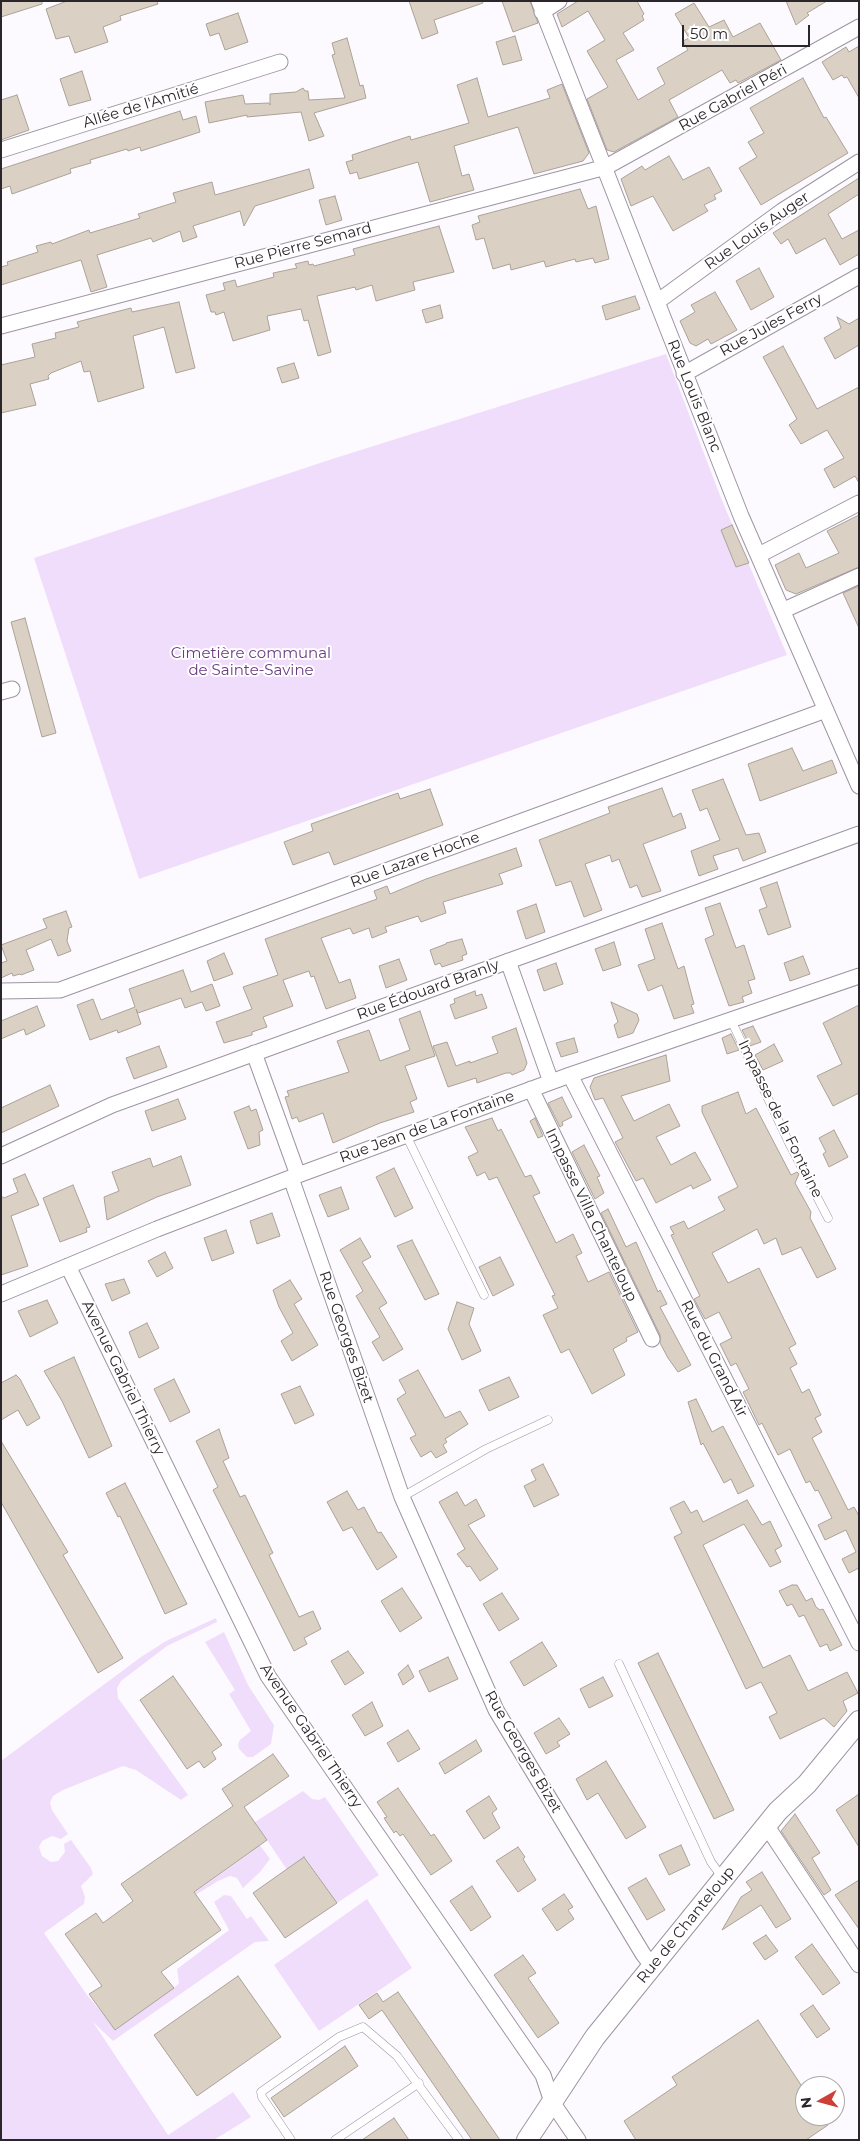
<!DOCTYPE html>
<html>
<head>
<meta charset="utf-8">
<style>
	body { margin:0 }
	#map { position:relative; width:860px; height:2141px; overflow:hidden; background:#fdfaff; font-family:Montserrat,sans-serif }
	canvas { display:block }
	.frame { position:absolute; inset:0; border:2px solid #2a262b; pointer-events:none }
	.north { position:absolute; left:795px; top:2076px; width:50px; height:50px; box-sizing:border-box; background:#fff; border:1px solid #aaa8aa; border-radius:50%; rotate:263deg; font-size:14px; font-weight:700; line-height:20px; text-align:center; color:#2a262b }
	.north::after { content:''; display:block; margin:auto; width:18px; height:22px; background:#cd3f37; clip-path:polygon(50% 0,100% 100%,50% 72%,0 100%) }
	.scale { position:absolute; left:682px; top:25px; width:128px; height:22px; box-sizing:border-box; border:2px solid #2a262b; border-top:0; padding-left:6px; font-size:15px; line-height:18px; white-space:nowrap; color:#2a262b; -webkit-text-stroke:4px #fff; paint-order:stroke }
</style>
</head>
<body>
<div id="map">
<canvas width="860" height="2141"></canvas>
<div class="frame"></div>
<div class="north">N</div>
<div class="scale">50 m</div>
</div>
<script>
const c = document.querySelector('canvas').getContext('2d');
c.lineJoin = 'round';
function paint(path, color) { c.fillStyle = color; c.fill(path, 'evenodd'); }
const poly = rows => new Path2D(rows.map(r => 'M' + r).join(''));
function strokePath(path, color, width, dash) { c.strokeStyle = color; c.lineWidth = width; c.lineCap = dash ? 'butt' : 'round'; c.setLineDash(dash || []); c.stroke(path); }
function drawText(font, color, halo, rows, align = 'center') {
  c.font = font + ' Montserrat,sans-serif'; c.lineWidth = 4; c.setLineDash([]); c.textBaseline = 'middle'; c.strokeStyle = halo; c.fillStyle = color; for (const [text, x, y, turn = 0] of rows) {
    c.save(); c.translate(x, y); c.rotate((+turn || 0) * Math.PI / 180); c.textAlign = isNaN(turn) ? turn : align; if (halo) c.strokeText(text, 0, 0); c.fillText(text, 0, 0); c.restore();
  }
}
paint(poly([
	[666,354,721,498,787,655,139,879,34,558,329,460],
	[216,1618,217,1622,167,1646,121,1681,117,1688,118,1698,188,1795,181,1800,136,1770,123,1766,63,1790,53,1796,50,1803,52,1810,68,1834,61,1839,52,1836,42,1841,39,1847,42,1856,51,1862,58,1861,65,1852,64,1844,71,1840,91,1868,93,1874,81,1886,85,1897,84,1904,44,1933,87,1995,116,2029,174,1988,179,1983,177,1969,229,1930,214,1902,224,1895,231,1896,247,1919,251,1916,269,1941,255,1942,113,2041,93,2022,168,2135,233,2092,251,2117,214,2140,1,2140,1,1761,141,1657,166,1641],
	[224,1632,248,1685,274,1725,271,1744,253,1757,247,1757,239,1749,238,1744,240,1740,251,1731,229,1694,235,1690,205,1642],
	[303,1791,312,1799,319,1800,325,1797,379,1875,337,1903,305,1857,287,1870,255,1822],
	[249,1830,270,1859,260,1872,243,1888,237,1878,230,1876,218,1881,192,1897,191,1895,251,1852,240,1836],
	[367,1899,412,1968,319,2031,274,1965]
]), '#f0ddfb');
const building = poly([
	[1,1,42,1,42,4,1,17,1,1],
	[67,1,157,1,158,4,120,16,121,20,103,27,108,42,75,53,69,36,56,39,46,9,67,1],
	[409,1,482,1,483,3,434,20,438,33,422,39,409,1],
	[502,1,530,1,538,23,513,32,502,1],
	[578,1,637,1,644,14,642,16,644,20,623,33,634,50,616,60,638,100,665,84,657,68,688,50,683,41,689,38,675,14,694,3,709,27,724,20,733,37,760,23,781,60,738,83,736,80,730,83,722,70,669,100,678,117,614,152,607,150,587,99,608,87,587,51,605,40,588,11,562,27,557,14,578,1],
	[786,1,827,1,807,13,809,15,796,25,786,1],
	[238,13,248,42,225,50,219,33,210,36,206,24,238,13],
	[515,36,522,60,503,65,496,42,515,36],
	[347,38,360,86,363,85,366,98,314,113,324,136,309,141,301,112,247,117,247,115,209,123,205,102,243,95,245,104,269,103,270,105,270,94,296,92,303,88,305,91,308,91,309,100,345,98,332,55,335,54,332,43,347,38],
	[859,46,859,98,847,77,844,78,842,75,833,80,822,62,846,47,849,52,859,46],
	[82,71,91,100,69,106,60,79,82,71],
	[477,78,488,117,550,98,547,90,562,84,589,153,583,161,534,174,518,127,454,146,462,176,469,174,474,190,430,202,418,162,359,179,357,172,350,174,346,162,353,160,352,155,410,136,411,140,469,123,457,85,477,78],
	[803,78,824,118,826,117,848,153,761,205,739,168,757,157,748,142,764,133,750,108,803,78],
	[17,95,29,130,1,140,1,100,17,95],
	[180,111,183,120,196,116,200,132,141,151,140,147,128,151,127,149,90,160,91,163,70,169,71,173,12,194,10,186,1,189,1,169,180,111],
	[669,156,683,180,709,167,722,191,714,195,716,199,704,205,708,211,673,231,653,196,631,206,621,179,642,166,645,170,669,156],
	[309,169,314,188,255,206,244,226,240,211,193,226,197,237,183,242,180,231,153,242,151,238,97,255,107,287,91,292,81,260,1,285,1,267,8,265,7,262,38,252,36,246,51,242,52,244,89,230,90,233,140,218,138,214,176,202,173,193,212,182,215,195,309,169],
	[859,178,859,194,828,214,842,239,859,230,859,254,840,265,825,238,796,254,788,239,781,244,773,233,859,178],
	[580,189,588,209,596,206,609,259,595,263,593,258,576,262,575,259,546,267,544,261,511,270,510,264,493,269,484,238,476,240,472,225,480,222,478,216,580,189],
	[335,196,342,220,326,225,319,200,335,196],
	[439,226,454,272,413,282,415,290,376,301,372,285,356,290,355,287,317,296,331,352,318,356,308,320,304,321,301,309,267,316,270,330,233,341,224,312,216,315,215,312,211,312,206,295,225,290,223,283,235,280,237,287,274,277,273,273,297,268,295,264,308,261,309,265,313,264,314,266,355,255,353,249,439,226],
	[759,268,774,297,751,310,736,281,759,268],
	[715,292,737,330,711,344,708,339,696,346,690,343,680,321,695,312,691,305,715,292],
	[635,296,640,309,606,320,602,306,635,296],
	[179,302,195,368,176,373,164,327,133,336,144,388,98,402,90,371,84,372,81,361,51,373,48,376,49,379,30,384,36,405,1,413,1,365,35,357,32,344,56,338,55,333,79,327,77,322,131,308,132,312,179,302],
	[440,305,443,318,426,323,422,310,440,305],
	[837,317,849,324,859,318,859,345,835,359,824,338,841,328,837,317],
	[783,346,817,409,859,387,859,483,855,476,834,488,824,469,844,458,827,430,801,444,789,425,797,419,763,357,783,346],
	[294,363,299,378,282,383,277,368,294,363],
	[859,515,859,567,796,594,786,590,775,565,799,553,806,568,839,553,827,531,859,515],
	[732,525,749,563,736,567,721,530,732,525],
	[859,586,859,628,843,593,859,586],
	[25,618,56,733,42,737,11,622,25,618],
	[792,748,803,771,832,760,837,773,760,801,748,764,792,748],
	[723,779,746,835,759,833,766,852,743,861,738,848,713,856,718,869,699,876,691,851,720,840,707,808,700,811,692,790,723,779],
	[662,788,673,817,681,813,686,828,643,844,661,891,642,897,637,885,630,888,619,859,612,862,610,855,585,864,602,910,584,917,571,881,556,886,539,840,610,813,608,807,662,788],
	[430,789,443,825,334,865,329,852,293,865,284,842,313,831,311,824,398,793,400,799,430,789],
	[516,848,522,866,499,874,503,884,443,902,446,913,421,922,418,916,385,927,387,932,372,938,369,928,353,934,350,928,321,938,339,983,350,979,356,998,326,1009,314,976,311,977,309,971,283,980,293,1006,263,1017,267,1027,252,1032,252,1035,224,1043,216,1022,252,1009,243,987,278,975,265,939,377,899,374,891,387,886,390,894,426,879,516,848],
	[777,882,791,927,768,935,759,910,767,907,760,888,777,882],
	[720,903,736,948,744,945,755,979,748,981,752,993,742,997,744,1002,729,1006,705,939,714,935,705,908,720,903],
	[536,904,545,932,526,939,517,911,536,904],
	[66,911,72,927,69,928,67,941,71,951,58,956,51,939,26,950,34,970,21,975,20,974,13,976,12,973,1,978,1,963,7,961,1,945,47,928,43,919,66,911],
	[662,923,678,969,684,966,694,1004,691,1005,694,1013,674,1019,662,985,648,991,638,965,655,959,645,929,662,923],
	[462,939,467,954,462,956,463,960,442,967,440,963,435,965,430,950,446,944,446,943,462,939],
	[614,942,621,965,603,971,595,949,614,942],
	[224,953,233,974,214,981,207,961,224,953],
	[803,956,810,974,790,981,784,963,803,956],
	[399,959,407,980,386,988,379,966,399,959],
	[556,963,563,984,544,991,537,970,556,963],
	[183,970,191,992,212,984,220,1006,206,1011,202,1002,185,1008,181,998,138,1013,136,1009,141,1024,118,1033,117,1030,90,1040,77,1005,93,999,101,1020,135,1007,129,989,183,970],
	[475,991,476,996,482,994,487,1008,455,1019,450,1005,455,1003,454,999,475,991],
	[611,1002,637,1014,639,1020,633,1033,618,1038,614,1025,618,1022,611,1002],
	[859,1005,859,1093,833,1106,817,1076,842,1064,823,1023,859,1005],
	[37,1006,45,1026,26,1035,24,1029,1,1039,1,1021,37,1006],
	[420,1011,435,1056,405,1066,417,1099,410,1102,414,1112,380,1123,333,1143,323,1113,299,1122,297,1117,292,1119,285,1097,289,1096,287,1091,349,1072,337,1041,369,1030,380,1061,410,1050,399,1019,420,1011],
	[753,1026,761,1042,750,1046,742,1030,753,1026],
	[516,1028,527,1063,524,1070,512,1075,511,1073,506,1073,477,1083,476,1078,448,1087,433,1046,447,1042,456,1066,470,1061,470,1063,498,1053,492,1037,516,1028],
	[731,1034,739,1050,727,1054,722,1038,731,1034],
	[574,1038,578,1052,561,1057,556,1043,574,1038],
	[774,1044,783,1061,763,1070,755,1055,774,1044],
	[159,1046,167,1067,134,1079,126,1058,159,1046],
	[666,1055,670,1081,621,1096,634,1121,669,1104,680,1126,656,1137,671,1165,695,1152,711,1180,693,1189,691,1185,656,1203,643,1178,636,1181,615,1142,623,1138,603,1098,595,1100,590,1087,594,1078,666,1055],
	[50,1085,59,1106,1,1133,1,1108,50,1085],
	[738,1092,746,1114,756,1108,791,1175,797,1172,799,1174,795,1183,811,1212,810,1218,836,1269,817,1278,801,1247,782,1255,776,1238,764,1244,757,1229,712,1253,728,1283,759,1268,796,1344,789,1348,797,1364,790,1368,802,1393,809,1389,821,1415,815,1418,822,1432,812,1438,848,1510,854,1507,859,1516,859,1568,849,1573,842,1559,856,1552,846,1530,825,1540,818,1525,832,1518,818,1490,815,1491,810,1481,806,1483,790,1449,778,1455,762,1423,759,1425,743,1392,749,1389,736,1363,731,1366,720,1344,732,1338,719,1312,705,1319,694,1299,700,1296,671,1235,674,1234,670,1227,684,1221,688,1229,725,1210,718,1197,738,1187,702,1112,702,1106,738,1092],
	[562,1097,572,1117,562,1122,563,1125,560,1127,548,1103,562,1097],
	[178,1099,186,1119,152,1131,145,1111,178,1099],
	[249,1106,251,1111,256,1109,263,1130,259,1132,260,1145,248,1149,234,1112,249,1106],
	[492,1118,498,1131,501,1129,525,1177,531,1175,540,1193,533,1196,556,1243,573,1234,582,1253,576,1256,588,1282,609,1272,638,1332,626,1338,627,1341,613,1349,625,1375,592,1394,569,1349,561,1353,543,1315,558,1308,552,1296,555,1295,497,1177,489,1180,485,1172,477,1176,468,1157,478,1152,465,1127,492,1118],
	[535,1118,543,1136,538,1138,530,1121,535,1118],
	[834,1130,848,1157,829,1167,823,1154,826,1152,819,1138,834,1130],
	[584,1145,600,1176,597,1177,604,1193,595,1199,572,1152,584,1145],
	[181,1156,191,1185,157,1197,107,1220,104,1197,119,1191,112,1172,150,1158,153,1167,181,1156],
	[394,1168,413,1208,395,1217,376,1177,394,1168],
	[25,1174,39,1205,11,1216,28,1266,1,1275,1,1196,4,1198,18,1192,13,1179,25,1174],
	[73,1185,90,1227,86,1228,87,1232,60,1242,43,1198,73,1185],
	[341,1187,349,1209,328,1217,319,1195,341,1187],
	[608,1209,626,1247,636,1242,658,1292,660,1290,667,1304,660,1307,691,1365,678,1372,668,1358,660,1343,660,1335,601,1213,608,1209],
	[272,1213,280,1236,257,1244,250,1221,272,1213],
	[226,1230,234,1253,212,1261,204,1238,226,1230],
	[360,1238,371,1257,362,1262,387,1303,379,1308,403,1349,383,1361,372,1342,380,1337,356,1296,363,1291,340,1250,360,1238],
	[412,1240,439,1294,425,1300,397,1246,412,1240],
	[165,1252,173,1268,157,1277,148,1261,165,1252],
	[500,1257,514,1285,493,1296,479,1267,500,1257],
	[124,1279,130,1293,112,1301,105,1284,124,1279],
	[290,1280,302,1299,294,1304,318,1345,292,1361,281,1341,293,1333,279,1307,273,1290,290,1280],
	[47,1300,58,1323,30,1337,18,1311,47,1300],
	[457,1302,474,1308,469,1324,481,1351,462,1360,448,1329,457,1302],
	[147,1323,159,1348,139,1358,129,1332,147,1323],
	[74,1357,112,1446,89,1458,62,1401,44,1371,74,1357],
	[418,1370,445,1418,460,1411,468,1424,445,1439,447,1442,443,1445,447,1452,436,1458,431,1451,421,1457,410,1438,416,1435,397,1399,406,1393,399,1380,418,1370],
	[16,1375,20,1379,40,1418,27,1426,18,1410,1,1420,1,1383,16,1375],
	[509,1377,519,1397,489,1411,479,1390,509,1377],
	[174,1379,190,1412,170,1422,154,1389,174,1379],
	[300,1386,314,1415,295,1424,281,1394,300,1386],
	[696,1399,712,1432,723,1426,754,1486,738,1494,731,1479,724,1483,703,1443,701,1445,688,1402,696,1399],
	[219,1429,229,1458,223,1461,240,1497,245,1495,273,1553,269,1555,299,1617,313,1611,321,1629,304,1638,307,1644,294,1651,213,1490,218,1487,196,1441,219,1429],
	[1,1441,68,1552,63,1555,123,1658,98,1673,1,1502,1,1441],
	[543,1464,559,1495,534,1507,524,1486,536,1480,531,1470,543,1464],
	[125,1483,187,1604,165,1614,120,1516,118,1517,106,1493,125,1483],
	[347,1491,358,1510,364,1507,378,1533,381,1532,397,1557,377,1570,352,1527,343,1531,327,1502,347,1491],
	[457,1492,465,1506,476,1499,485,1516,468,1525,498,1569,480,1581,470,1566,467,1567,457,1554,465,1549,439,1502,457,1492],
	[747,1500,762,1525,770,1521,782,1546,775,1550,781,1562,770,1567,744,1524,703,1545,763,1668,790,1655,808,1691,847,1672,858,1693,843,1701,847,1711,834,1727,824,1718,780,1739,769,1717,777,1713,761,1682,746,1689,674,1537,682,1533,670,1508,684,1501,691,1513,697,1510,703,1522,747,1500],
	[792,1585,797,1585,806,1601,812,1598,816,1607,820,1610,823,1609,842,1645,830,1651,827,1644,820,1647,804,1615,799,1617,792,1604,787,1606,779,1591,792,1585],
	[402,1588,422,1618,400,1632,381,1601,402,1588],
	[502,1593,519,1619,499,1631,483,1604,502,1593],
	[542,1642,557,1666,524,1686,510,1662,542,1642],
	[348,1651,364,1673,345,1685,331,1661,348,1651],
	[658,1653,734,1810,714,1819,638,1663,658,1653],
	[448,1657,458,1679,429,1692,419,1671,448,1657],
	[408,1665,414,1677,403,1685,398,1674,408,1665],
	[173,1676,222,1745,212,1752,216,1759,204,1768,199,1761,187,1769,140,1700,173,1676],
	[603,1677,613,1696,589,1708,580,1689,603,1677],
	[372,1702,383,1726,365,1736,352,1715,372,1702],
	[559,1718,570,1734,557,1742,560,1746,546,1754,534,1733,559,1718],
	[408,1730,420,1749,398,1762,387,1743,408,1730],
	[476,1740,482,1751,445,1774,439,1763,476,1740],
	[273,1754,289,1776,244,1807,267,1840,194,1892,221,1930,161,1972,174,1988,115,2030,89,1994,102,1986,65,1934,96,1913,103,1923,133,1901,121,1884,233,1806,222,1789,273,1754],
	[606,1761,646,1827,626,1839,598,1793,587,1800,576,1779,606,1761],
	[398,1788,431,1836,434,1834,452,1861,431,1875,403,1834,400,1836,396,1831,394,1833,384,1818,387,1817,377,1802,398,1788],
	[859,1794,859,1847,836,1810,859,1794],
	[489,1796,497,1809,492,1813,500,1828,484,1839,466,1811,489,1796],
	[795,1814,820,1853,812,1858,831,1890,824,1895,781,1831,795,1814],
	[681,1845,690,1865,669,1875,659,1855,681,1845],
	[518,1847,525,1857,523,1859,536,1880,518,1892,496,1861,518,1847],
	[304,1857,337,1903,285,1938,253,1893,304,1857],
	[762,1872,791,1919,776,1928,761,1905,722,1930,741,1897,752,1890,746,1882,762,1872],
	[646,1878,665,1910,647,1920,628,1888,646,1878],
	[859,1880,859,1929,835,1895,859,1880],
	[472,1886,491,1917,471,1931,450,1901,472,1886],
	[564,1894,573,1907,568,1910,574,1919,557,1931,542,1909,564,1894],
	[766,1935,778,1951,765,1960,753,1943,766,1935],
	[812,1944,840,1983,823,1995,795,1957,812,1944],
	[523,1955,536,1973,528,1978,559,2023,538,2038,494,1975,523,1955],
	[238,1976,281,2037,197,2096,154,2035,238,1976],
	[398,1992,500,2140,472,2140,382,2010,369,2019,359,2005,377,1993,383,2002,398,1992],
	[813,2005,830,2029,817,2038,800,2014,813,2005],
	[758,2020,805,2091,805,2116,822,2116,828,2125,806,2140,636,2140,624,2121,677,2085,672,2077,758,2020],
	[345,2046,358,2066,284,2117,271,2098,345,2046],
	[394,2118,409,2140,362,2140,394,2118]
]);
paint(building, '#dad0c4');
strokePath(building, '#aba297', 1);
const service = poly([
	[731,1020,790,1145,828,1218],
	[406,1135,484,1295],
	[402,1497,486,1449,548,1420],
	[619,1664,711,1862,722,1877],
	[291,2140,262,2097,261,2092,339,2037,363,2027,397,2056,459,2140],
	[335,2140,419,2083]
]);
const minor = poly([
	[539,1,741,516,859,786],
	[542,12,559,1],
	[1,150,280,62],
	[657,302,782,211,859,162],
	[1,326,606,167,859,27],
	[684,374,859,276],
	[759,555,859,503],
	[784,610,859,576],
	[1,692,12,689],
	[508,961,551,1082],
	[1,991,60,990,826,710],
	[254,1053,298,1175],
	[570,1075,859,1643],
	[531,1089,652,1339],
	[1,1156,112,1105,859,834],
	[291,1178,402,1497,496,1710,643,1954,653,1967],
	[68,1266,268,1676,543,2075,552,2102,578,2140],
	[1,1294,157,1229,298,1175,570,1075,859,976],
	[766,1825,859,1965]
]);
const tertiary = poly([
	[527,2140,595,2037,778,1811,807,1784,859,1721]
]);
strokePath(service, '#9d95a2', 9);
strokePath(minor, '#9d95a2', 17);
strokePath(tertiary, '#9d95a2', 22);
strokePath(service, '#fff', 8);
strokePath(minor, '#fff', 15);
strokePath(tertiary, '#fff', 20);
drawText('15px', '#2a262b', '#fff', [
	["Rue Gabriel Péri",733,98,-29],
	["Allée de l'Amitié",141,106,-17],
	["Rue Louis Auger",757,231,-35],
	["Rue Pierre Semard",303,246,-15],
	["Rue Jules Ferry",771,325,-29],
	["Rue Louis Blanc",694,396,68],
	["Rue Lazare Hoche",415,860,-20],
	["Rue Édouard Branly",428,990,-20],
	["Impasse de la Fontaine",780,1119,64],
	["Rue Jean de La Fontaine",427,1127,-20],
	["Impasse Villa Chanteloup",591,1215,64],
	["Rue Georges Bizet",346,1337,71],
	["Rue du Grand Air",714,1359,63],
	["Avenue Gabriel Thierry",123,1378,64],
	["Avenue Gabriel Thierry",311,1736,56],
	["Rue Georges Bizet",523,1752,60],
	["Rue de Chanteloup",686,1925,-51]
]);
drawText('15px', '#6a3b80', '#fff', [
	["Cimetière communal",251,654],
	["de Sainte-Savine",251,671]
]);
</script>
</body>
</html>
